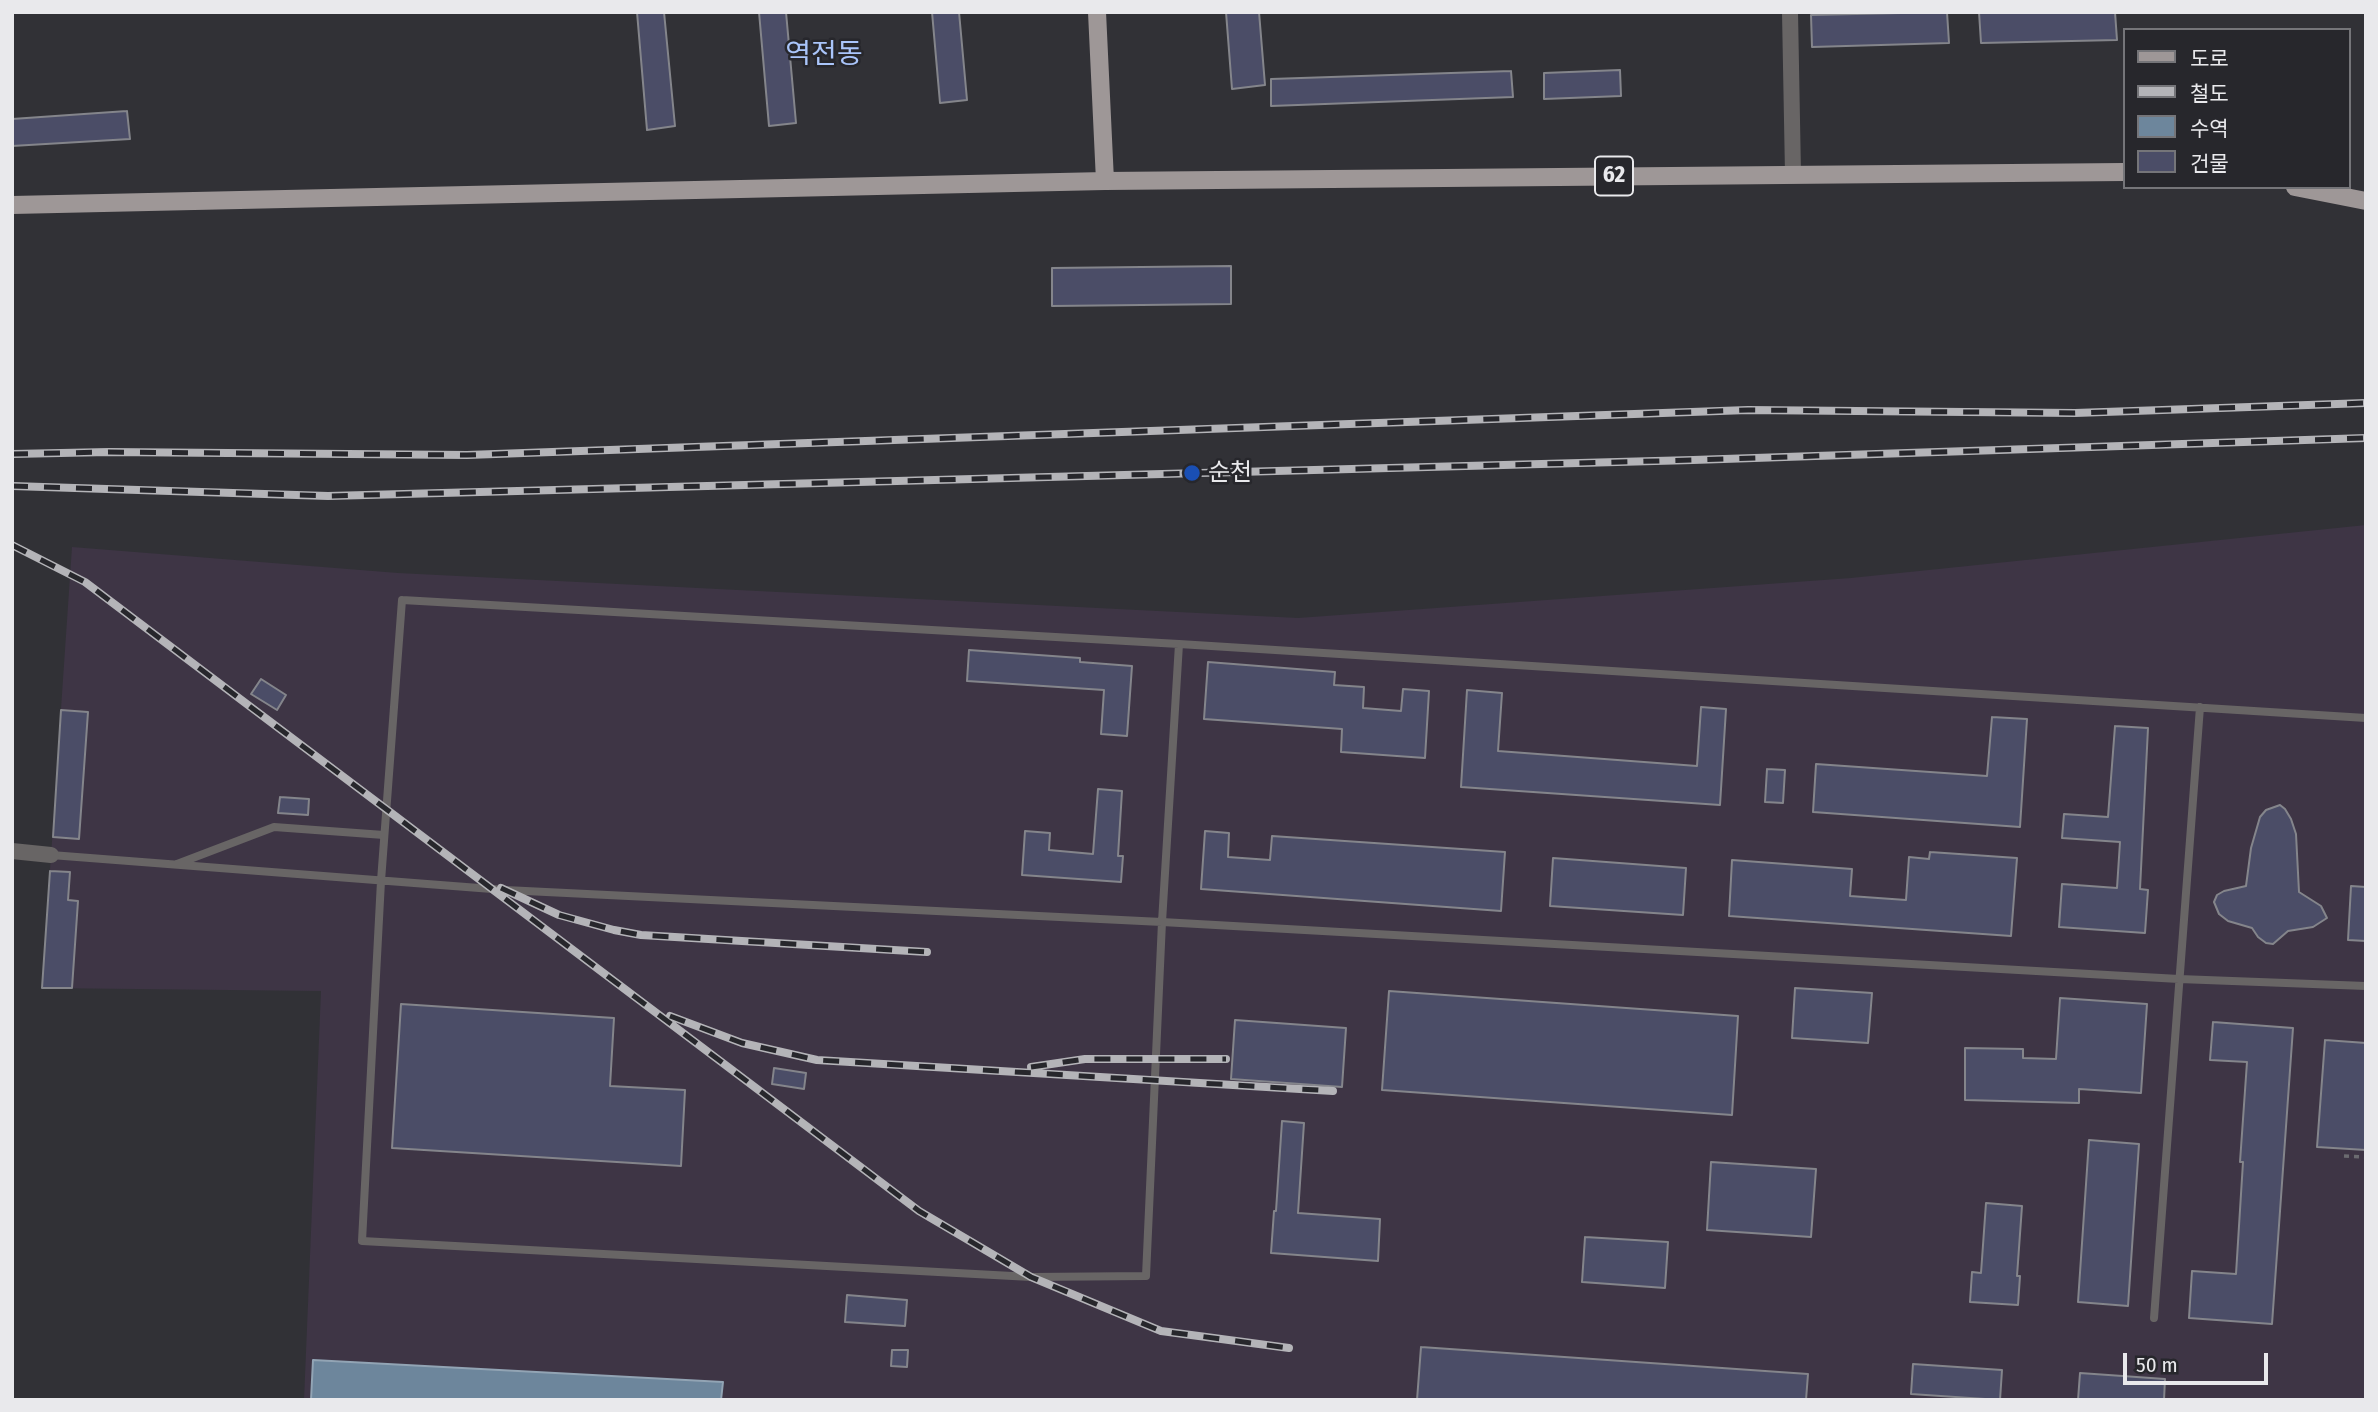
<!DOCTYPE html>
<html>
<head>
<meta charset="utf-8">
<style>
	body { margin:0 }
	#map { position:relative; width:2378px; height:1412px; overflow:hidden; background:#313136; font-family:"Fira Sans Condensed","Noto Sans KR",sans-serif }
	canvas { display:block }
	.frame { position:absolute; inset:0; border:14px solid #e9e9ec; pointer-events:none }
	.legend { position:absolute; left:2123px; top:28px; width:228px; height:161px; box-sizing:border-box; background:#27272c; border:2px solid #757579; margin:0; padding:9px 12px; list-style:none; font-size:21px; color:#e9e9ec }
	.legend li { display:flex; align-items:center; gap:14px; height:35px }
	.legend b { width:35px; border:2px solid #757579 }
	.scale { position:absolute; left:2123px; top:1353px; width:145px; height:32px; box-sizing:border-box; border:4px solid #e9e9ec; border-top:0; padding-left:9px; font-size:21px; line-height:24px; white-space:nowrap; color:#e9e9ec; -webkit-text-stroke:5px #27272c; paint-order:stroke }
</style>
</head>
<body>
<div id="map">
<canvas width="2378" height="1412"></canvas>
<div class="frame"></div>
<ul class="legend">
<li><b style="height:9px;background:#9e9797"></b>도로</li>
<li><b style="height:9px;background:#b4b4b8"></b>철도</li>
<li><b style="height:19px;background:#6d869c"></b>수역</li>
<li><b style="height:19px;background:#4b4d67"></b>건물</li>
</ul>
<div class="scale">50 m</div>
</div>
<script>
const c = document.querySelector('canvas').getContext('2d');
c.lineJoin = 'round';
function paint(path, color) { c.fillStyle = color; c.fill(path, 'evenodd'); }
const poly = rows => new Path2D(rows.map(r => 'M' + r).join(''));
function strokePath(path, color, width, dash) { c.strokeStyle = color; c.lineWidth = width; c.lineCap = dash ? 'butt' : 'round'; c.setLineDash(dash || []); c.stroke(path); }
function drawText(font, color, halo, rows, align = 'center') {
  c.font = font + ' "Fira Sans Condensed","Noto Sans KR",sans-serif'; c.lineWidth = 5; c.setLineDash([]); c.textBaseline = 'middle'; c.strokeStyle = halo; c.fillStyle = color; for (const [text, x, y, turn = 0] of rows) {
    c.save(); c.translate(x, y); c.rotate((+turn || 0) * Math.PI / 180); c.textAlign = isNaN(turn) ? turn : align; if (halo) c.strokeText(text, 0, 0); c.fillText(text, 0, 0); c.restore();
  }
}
paint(poly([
	[2366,525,2366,1400,304,1400,321,991,42,988,72,547,398,573,1298,618,1851,578]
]), '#3e3545');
const water = poly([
	[313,1360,723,1382,721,1400,311,1400,313,1360]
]);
paint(water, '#6d869c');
strokePath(water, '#92a4b4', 2);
const building = poly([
	[637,12,664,12,675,126,647,130,637,12],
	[759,12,786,12,796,123,769,126,759,12],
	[932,12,959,12,967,100,940,103,932,12],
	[1226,12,1259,12,1265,85,1232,89,1226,12],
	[1947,12,1949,43,1812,47,1811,15,1947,12],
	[1979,12,2115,12,2117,40,1981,43,1979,12],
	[1620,70,1621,96,1544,99,1544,73,1620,70],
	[1511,71,1513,97,1271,106,1271,79,1511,71],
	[127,111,130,139,12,146,12,119,127,111],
	[1231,266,1231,304,1052,306,1052,268,1231,266],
	[969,650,1080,658,1080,662,1132,666,1127,736,1101,734,1104,690,967,681,969,650],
	[1208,662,1335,672,1334,685,1364,687,1363,708,1401,711,1403,689,1429,691,1425,758,1341,752,1342,729,1204,719,1208,662],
	[261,679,286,695,277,710,251,694,261,679],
	[1467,690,1502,693,1498,751,1697,766,1701,707,1726,709,1720,805,1461,787,1467,690],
	[61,710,88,712,79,839,53,837,61,710],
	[1992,717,2027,719,2020,827,1813,812,1816,764,1987,776,1992,717],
	[2115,726,2148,728,2140,889,2148,890,2145,933,2059,927,2062,884,2117,888,2120,842,2062,838,2064,814,2108,817,2115,726],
	[1767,769,1785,770,1783,803,1765,802,1767,769],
	[1098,789,1122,791,1118,856,1123,856,1121,882,1022,875,1025,831,1050,833,1049,850,1093,854,1098,789],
	[280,797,309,799,308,815,278,813,280,797],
	[2280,805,2285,809,2291,819,2296,834,2299,892,2321,906,2327,918,2313,927,2288,931,2273,944,2266,943,2258,937,2252,928,2228,921,2219,914,2214,902,2217,895,2224,891,2246,886,2251,848,2260,817,2266,810,2280,805],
	[1205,831,1229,833,1228,857,1270,860,1272,836,1505,852,1501,911,1201,889,1205,831],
	[1930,852,2017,858,2011,936,1729,916,1732,860,1852,869,1850,896,1906,900,1909,857,1929,859,1930,852],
	[1553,858,1686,868,1683,915,1550,906,1553,858],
	[50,871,70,872,68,900,78,901,72,988,42,988,50,871],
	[2351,886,2366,887,2366,941,2348,940,2351,886],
	[1795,988,1872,993,1868,1043,1792,1038,1795,988],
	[1389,991,1738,1016,1732,1115,1382,1090,1389,991],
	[2060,998,2147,1004,2141,1093,2079,1089,2079,1103,1965,1100,1965,1048,2023,1049,2023,1058,2056,1059,2060,998],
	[401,1004,614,1018,610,1086,685,1090,681,1166,392,1148,401,1004],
	[1235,1020,1346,1028,1342,1087,1231,1079,1235,1020],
	[2213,1022,2293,1028,2272,1324,2189,1318,2192,1271,2236,1274,2243,1162,2240,1162,2247,1062,2210,1060,2213,1022],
	[2325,1040,2366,1043,2366,1150,2317,1147,2325,1040],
	[774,1068,806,1073,804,1089,772,1084,774,1068],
	[1282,1121,1304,1123,1298,1213,1380,1219,1378,1261,1271,1253,1274,1211,1276,1211,1282,1121],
	[2089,1140,2139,1144,2128,1306,2078,1302,2089,1140],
	[1711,1162,1816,1169,1811,1237,1707,1230,1711,1162],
	[1986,1203,2022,1206,2017,1276,2020,1276,2018,1305,1970,1302,1972,1272,1981,1273,1986,1203],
	[1585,1237,1668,1242,1665,1288,1582,1282,1585,1237],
	[847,1295,907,1300,905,1326,845,1322,847,1295],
	[1421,1347,1808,1374,1806,1400,1417,1400,1421,1347],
	[892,1350,908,1350,907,1367,891,1366,892,1350],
	[1913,1364,2002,1370,2000,1400,1911,1394,1913,1364],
	[2080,1373,2165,1379,2164,1400,2078,1400,2080,1373]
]);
paint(building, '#4b4d67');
strokePath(building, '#84858b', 2);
strokePath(poly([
	[2344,1156,2366,1157]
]), '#6b6b70', 3.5, [5, 5]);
strokePath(poly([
	[402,600,1179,644,1162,922,1146,1276,1031,1277,362,1241,381,881,402,600],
	[1179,644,2366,718],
	[51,855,505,890,1162,922,2179,979,2366,986],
	[177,864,274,827,384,835],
	[2154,1318,2200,707]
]), '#686565', 8);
strokePath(poly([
	[1790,12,1793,174],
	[12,851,51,855]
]), '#686565', 16);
strokePath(poly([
	[1097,12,1105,181],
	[2295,187,2366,201],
	[12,205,1105,181,2124,172]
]), '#9e9797', 18);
const rail = poly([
	[12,454,109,452,467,455,1748,410,2075,413,2366,403],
	[12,486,328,496,1693,460,2366,438],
	[12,545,85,582,919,1211,1031,1277,1161,1331,1289,1348],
	[501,888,559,915,614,930,641,935,927,952],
	[670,1016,742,1043,817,1060,1333,1091],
	[1031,1067,1085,1059,1226,1059]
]);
strokePath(rail, '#b4b4b8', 8);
strokePath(rail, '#27272c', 5, [16]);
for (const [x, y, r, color] of [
	[1192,473,9,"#1a4fb4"]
]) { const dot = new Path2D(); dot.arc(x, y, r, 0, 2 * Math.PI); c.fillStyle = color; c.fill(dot); strokePath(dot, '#27272c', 2.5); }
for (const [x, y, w] of [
	[1614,176,38]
]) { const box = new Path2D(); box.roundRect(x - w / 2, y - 19.5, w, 39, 5); c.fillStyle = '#27272c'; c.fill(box); strokePath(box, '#e9e9ec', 2); }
drawText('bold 23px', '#e9e9ec', null, [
	["62",1614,176]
]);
drawText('24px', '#e9e9ec', '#27272c', [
	["순천",1208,473]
], 'left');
drawText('28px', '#aac5fa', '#27272c', [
	["역전동",824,55]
]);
</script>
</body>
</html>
